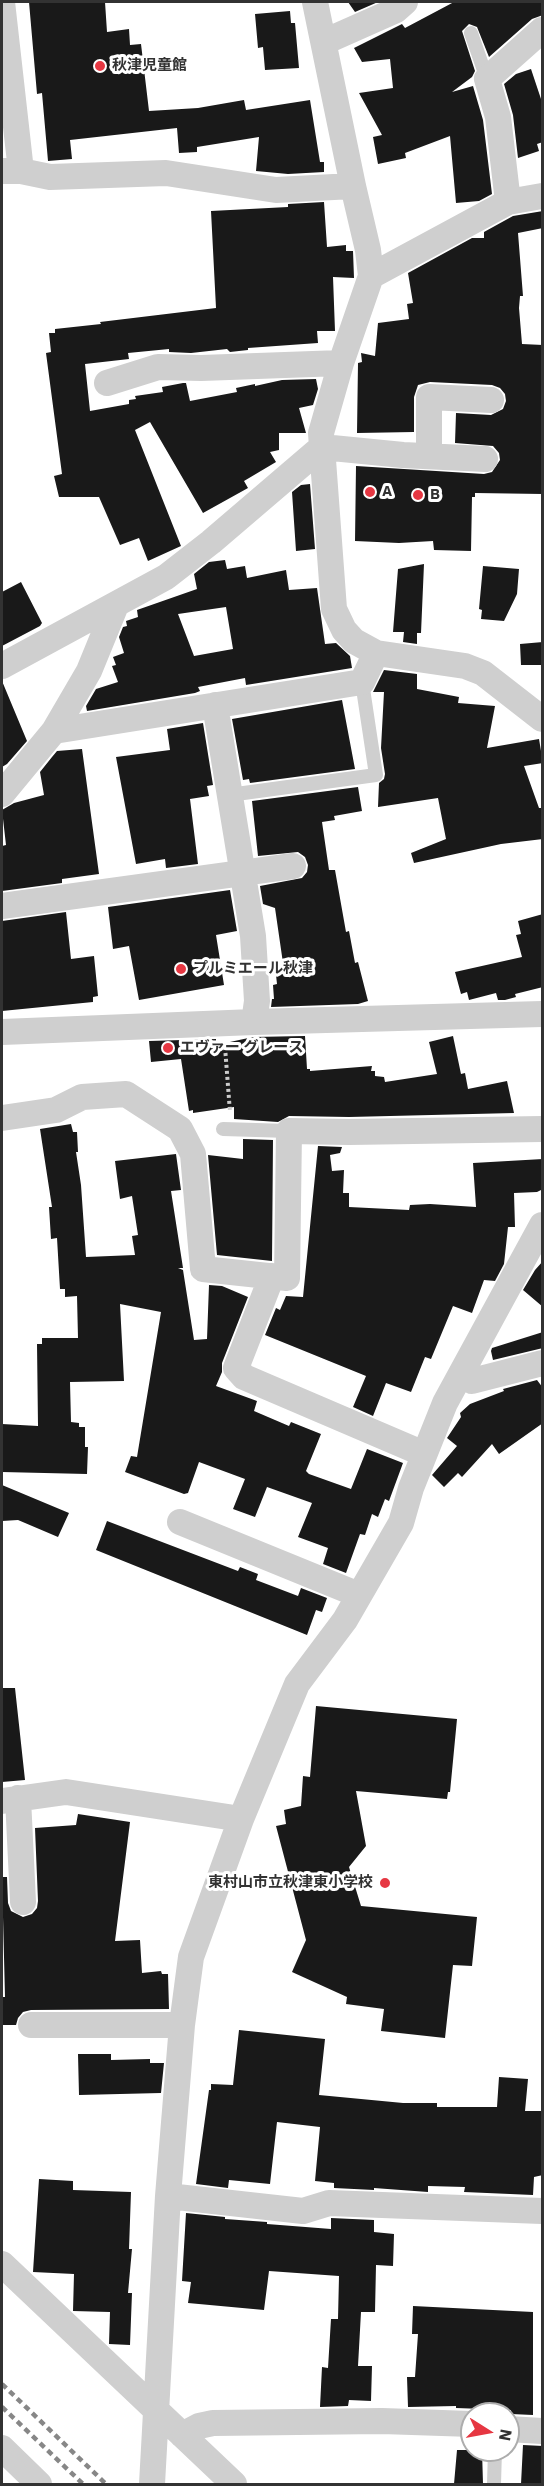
<!DOCTYPE html>
<html>
<head>
<meta charset="utf-8">
<style>
	body { margin:0 }
	#map { position:relative; width:544px; height:2486px; overflow:hidden; background:#fff; font-family:"IBM Plex Sans",sans-serif }
	canvas { display:block }
	.frame { position:absolute; inset:0; border:3px solid #323232; pointer-events:none }
	.north { position:absolute; left:460px; top:2402px; width:60px; height:60px; box-sizing:border-box; background:#fff; border:2px solid #adadad; border-radius:50%; rotate:101deg; font-size:16px; font-weight:700; line-height:24px; text-align:center; color:#323232 }
	.north::after { content:''; display:block; margin:auto; width:21px; height:27px; background:#e63742; clip-path:polygon(50% 0,100% 100%,50% 72%,0 100%) }
</style>
</head>
<body>
<div id="map">
<canvas width="544" height="2486"></canvas>
<div class="frame"></div>
<div class="north">N</div>
</div>
<script>
const c = document.querySelector('canvas').getContext('2d');
c.lineJoin = 'round';
function paint(path, color) { c.fillStyle = color; c.fill(path, 'evenodd'); }
const poly = rows => new Path2D(rows.map(r => 'M' + r).join(''));
function strokePath(path, color, width, dash) { c.strokeStyle = color; c.lineWidth = width; c.lineCap = dash ? 'butt' : 'round'; c.setLineDash(dash || []); c.stroke(path); }
function drawText(font, color, halo, rows, align = 'center') {
  c.font = font + ' "IBM Plex Sans","Noto Sans JP",sans-serif'; c.lineWidth = 6; c.setLineDash([]); c.textBaseline = 'middle'; c.strokeStyle = halo; c.fillStyle = color; for (const [text, x, y, turn = 0] of rows) {
    c.save(); c.translate(x, y); c.rotate((+turn || 0) * Math.PI / 180); c.textAlign = isNaN(turn) ? turn : align; if (halo) c.strokeText(text, 0, 0); c.fillText(text, 0, 0); c.restore();
  }
}
paint(poly([
	[29,2,105,2,107,32,129,29,130,45,141,44,149,111,198,108,244,100,246,110,310,100,320,162,324,162,324,172,288,174,256,171,259,137,197,147,197,152,179,153,177,128,70,140,72,159,48,161,42,93,37,94],
	[348,2,378,2,355,12],
	[454,2,543,2,543,15,532,19,489,57,477,27,469,24,462,31,475,71,472,77,452,92,473,86,483,120,492,194,479,201,456,203,450,136,405,153,406,158,378,164,373,137,382,135,359,93,393,88,390,59,362,62,354,48,402,24,405,28],
	[290,11,291,23,295,23,299,68,265,70,263,47,258,48,255,14],
	[531,69,543,105,543,142,537,144,539,151,518,158,513,115,504,84,516,74],
	[324,202,327,247,346,245,346,251,353,251,354,278,333,277,335,331,317,331,318,343,248,348,248,350,230,352,227,349,191,353,169,352,169,349,128,353,129,359,85,364,90,411,129,404,129,400,136,399,135,396,163,392,162,387,183,383,186,383,190,401,237,392,236,388,255,384,255,386,282,380,316,379,318,389,313,405,299,408,306,433,279,433,279,450,270,452,276,462,244,481,248,488,203,513,150,422,135,430,181,546,148,561,139,538,120,545,99,497,59,497,54,476,62,474,46,353,51,352,49,333,55,333,55,329,101,324,100,322,216,308,211,211,288,207,288,204],
	[543,211,543,228,518,233,523,296,520,296,519,308,522,344,543,345,543,494,475,493,475,497,472,497,471,551,434,550,433,541,399,543,355,541,356,466,484,474,492,472,500,460,499,453,493,446,455,443,456,413,491,415,503,409,506,401,505,394,500,388,492,385,430,382,418,385,414,397,414,432,357,433,358,363,362,362,361,353,375,356,378,323,409,319,407,304,413,303,408,273,472,238,484,238,484,232,513,216],
	[310,484,315,549,296,551,292,492,301,485],
	[225,560,227,569,245,566,247,578,286,570,289,590,317,588,325,644,336,643,350,656,352,668,246,685,245,678,198,687,200,691,195,693,87,711,86,706,96,689,118,682,112,666,116,665,113,657,124,653,119,637,123,627,127,626,126,621,138,617,137,610,197,589,194,574,209,562],
	[226,607,233,649,194,656,178,614],
	[424,564,421,633,417,633,417,644,403,642,404,632,393,632,398,569],
	[483,566,519,569,517,594,504,621,481,619,482,610,479,609],
	[21,582,42,623,40,626,2,646,2,592],
	[543,642,543,665,521,665,520,644],
	[384,670,417,674,417,689,459,697,458,703,495,706,487,748,539,739,543,763,524,766,539,808,541,808,543,839,501,844,414,863,411,853,446,839,438,798,378,807,379,783,384,779,385,774,381,748,384,692,373,692],
	[2,681,27,741,7,764,2,767],
	[342,700,355,769,250,783,249,779,243,780,232,719],
	[203,723,213,785,207,786,209,796,190,799,198,864,166,868,165,859,136,864,116,757,170,750,167,729],
	[82,749,99,874,62,879,62,883,2,891,2,846,6,845,2,810,14,803,44,795,40,772,52,757,57,751],
	[358,787,362,811,334,816,335,820,322,822,329,870,335,870,346,932,349,931,355,963,358,962,368,1001,358,1004,271,1007,272,999,274,999,273,985,277,984,276,975,281,974,280,970,284,970,275,908,263,904,260,886,302,878,307,872,308,865,305,857,298,852,258,856,252,801],
	[230,890,237,931,216,935,224,985,139,1000,129,946,113,949,108,907],
	[66,912,71,959,94,956,98,996,93,997,93,1002,2,1011,2,921],
	[543,914,543,987,515,994,516,997,505,1000,498,1000,496,993,469,1000,467,992,461,994,455,972,522,957,516,935,521,934,518,921],
	[305,1036,307,1069,310,1069,310,1071,372,1066,371,1071,375,1071,375,1076,384,1077,385,1082,437,1074,429,1042,453,1036,461,1074,465,1073,468,1089,507,1081,514,1113,349,1117,289,1116,278,1122,234,1119,234,1107,193,1113,193,1110,189,1111,181,1059,151,1062,149,1041,216,1039,216,1045,253,1037],
	[71,1124,73,1132,77,1132,78,1152,76,1152,81,1185,86,1257,135,1255,132,1236,138,1235,132,1196,120,1199,115,1161,176,1154,181,1190,171,1191,183,1268,178,1268,183,1270,194,1340,207,1339,209,1285,222,1286,248,1297,222,1363,222,1372,216,1386,257,1401,254,1411,289,1426,291,1422,321,1434,306,1471,309,1474,351,1489,367,1449,403,1463,389,1501,385,1499,378,1517,372,1514,365,1535,360,1534,346,1573,323,1564,328,1548,298,1537,312,1503,267,1487,255,1517,233,1509,245,1479,199,1462,188,1493,184,1494,125,1472,131,1456,137,1457,161,1312,120,1304,124,1381,70,1382,71,1422,79,1423,79,1427,85,1427,85,1447,88,1447,87,1474,2,1472,2,1424,38,1426,37,1344,42,1344,42,1338,78,1338,77,1296,65,1297,65,1289,60,1289,57,1238,51,1239,49,1207,52,1207,40,1129],
	[243,1139,273,1140,272,1261,217,1255,208,1155,243,1159],
	[318,1146,342,1147,340,1153,330,1155,332,1171,344,1170,343,1193,349,1193,349,1207,409,1210,410,1205,430,1204,476,1207,473,1163,543,1159,543,1189,537,1192,514,1193,515,1227,508,1227,504,1264,495,1281,484,1280,472,1313,453,1306,431,1359,425,1357,411,1392,386,1383,373,1416,353,1407,366,1376,265,1335,276,1308,280,1310,286,1296,303,1297],
	[543,1261,543,1307,523,1290,535,1270],
	[543,1332,543,1348,493,1360,491,1351,492,1348],
	[537,1380,543,1388,543,1423,499,1454,492,1444,462,1477,458,1473,444,1487,432,1475,457,1446,447,1438,461,1417,460,1413,470,1404,504,1391,503,1389],
	[2,1485,69,1513,58,1537,18,1520,2,1521],
	[107,1521,238,1571,240,1567,258,1574,256,1580,298,1596,301,1588,327,1598,322,1612,316,1610,307,1635,96,1550],
	[2,1688,15,1688,25,1780,2,1782],
	[316,1706,457,1719,450,1792,448,1792,447,1799,356,1791,366,1846,349,1867,361,1906,477,1917,472,1966,453,1965,445,2038,381,2031,384,2009,346,2004,347,1997,292,1972,306,1940,276,1826,286,1824,284,1810,301,1806,303,1776,310,1777],
	[78,1814,130,1822,115,1941,140,1940,142,1973,161,1971,162,1974,168,1974,169,2009,31,2010,23,2012,18,2018,16,2025,2,2025,2,1997,5,1997,2,1877,7,1877,8,1903,11,1911,23,1917,32,1914,37,1908,38,1901,35,1828,76,1825],
	[239,2030,325,2039,319,2095,403,2103,437,2103,437,2107,497,2107,499,2077,528,2079,525,2111,543,2111,543,2175,534,2177,533,2195,464,2192,465,2187,428,2186,428,2192,374,2188,374,2190,334,2188,334,2183,315,2181,320,2127,277,2122,270,2184,229,2180,228,2188,196,2184,209,2090,211,2090,211,2084,233,2085],
	[78,2054,111,2054,111,2060,150,2059,150,2063,164,2063,161,2093,79,2095],
	[39,2179,73,2181,73,2190,131,2192,129,2249,132,2249,128,2293,132,2293,130,2345,109,2344,110,2312,73,2311,74,2274,33,2272],
	[186,2213,225,2217,225,2219,267,2222,267,2224,331,2229,331,2218,374,2220,374,2232,394,2234,393,2266,376,2265,375,2312,361,2312,358,2366,372,2366,371,2401,349,2400,348,2406,320,2407,322,2367,328,2368,331,2319,338,2319,339,2276,269,2271,264,2310,188,2303,191,2282,182,2281],
	[413,2306,533,2312,533,2415,511,2414,511,2410,456,2408,456,2406,408,2407,407,2377,415,2377,418,2334,412,2334],
	[523,2445,543,2446,543,2484,521,2484],
	[457,2450,482,2450,483,2484,454,2484]
]), '#191919');
strokePath(poly([
	[225,1047,230,1112]
]), '#ccc', 4, [3, 3]);
strokePath(poly([
	[471,33,487,79],
	[229,795,376,775,362,682],
	[223,1129,289,1131],
	[494,2484,495,2450]
]), '#cfcfcf', 14);
strokePath(poly([
	[2,2,21,171],
	[315,2,353,186,368,250,371,276,341,363,321,433,334,609,344,630,354,641,376,653,465,666,483,673,542,719],
	[324,42,396,10,405,2],
	[2,171,21,171,50,177,166,173,276,190,353,186],
	[508,202,498,117,487,79,542,30],
	[371,276,508,202,542,196],
	[107,383,158,367,201,368,341,363],
	[429,456,429,397,491,400],
	[2,666,166,577,211,542,322,447,403,455,485,459],
	[215,705,253,936,257,1001,254,1022],
	[54,731,362,682,376,653],
	[2,794,54,731,89,671,116,605],
	[2,906,293,866],
	[2,1032,254,1022,542,1014],
	[2,1118,56,1110,82,1097,126,1094,180,1129,193,1154,203,1269,287,1278,289,1131,349,1132,542,1129],
	[272,1276,236,1368,244,1377,424,1454],
	[462,1375,472,1381,542,1363],
	[180,1522,359,1595],
	[18,1798,23,1902],
	[2,1801,66,1792,241,1819],
	[31,2025,182,2025],
	[168,2196,303,2211,329,2203,542,2211],
	[2,2264,234,2484],
	[508,2429,542,2431],
	[182,2435,199,2426,213,2423,382,2421,472,2424],
	[2,2448,39,2484],
	[152,2484,168,2196,182,2025,191,1957,241,1819,297,1684,345,1620,401,1523,411,1488,445,1403,542,1225]
]), '#cfcfcf', 26);
strokePath(poly([
	[2,2384,106,2484],
	[2,2407,83,2484]
]), '#878787', 4.5, [6, 4.5]);
for (const [x, y, r, color] of [
	[100,66,6,"#e63742"],
	[370,492,6,"#e63742"],
	[418,495,6,"#e63742"],
	[181,969,6,"#e63742"],
	[168,1048,6,"#e63742"],
	[385,1883,6,"#e63742"]
]) { const dot = new Path2D(); dot.arc(x, y, r, 0, 2 * Math.PI); c.fillStyle = color; c.fill(dot); strokePath(dot, '#fff', 2); }
drawText('bold 15px', '#323232', '#fff', [
	["秋津児童館",112,66],
	["A",382,492],
	["B",430,495],
	["プルミエール秋津",193,969],
	["エヴァー グレース",180,1048],
	["東村山市立秋津東小学校",373,1883,"right"]
], 'left');
</script>
</body>
</html>
